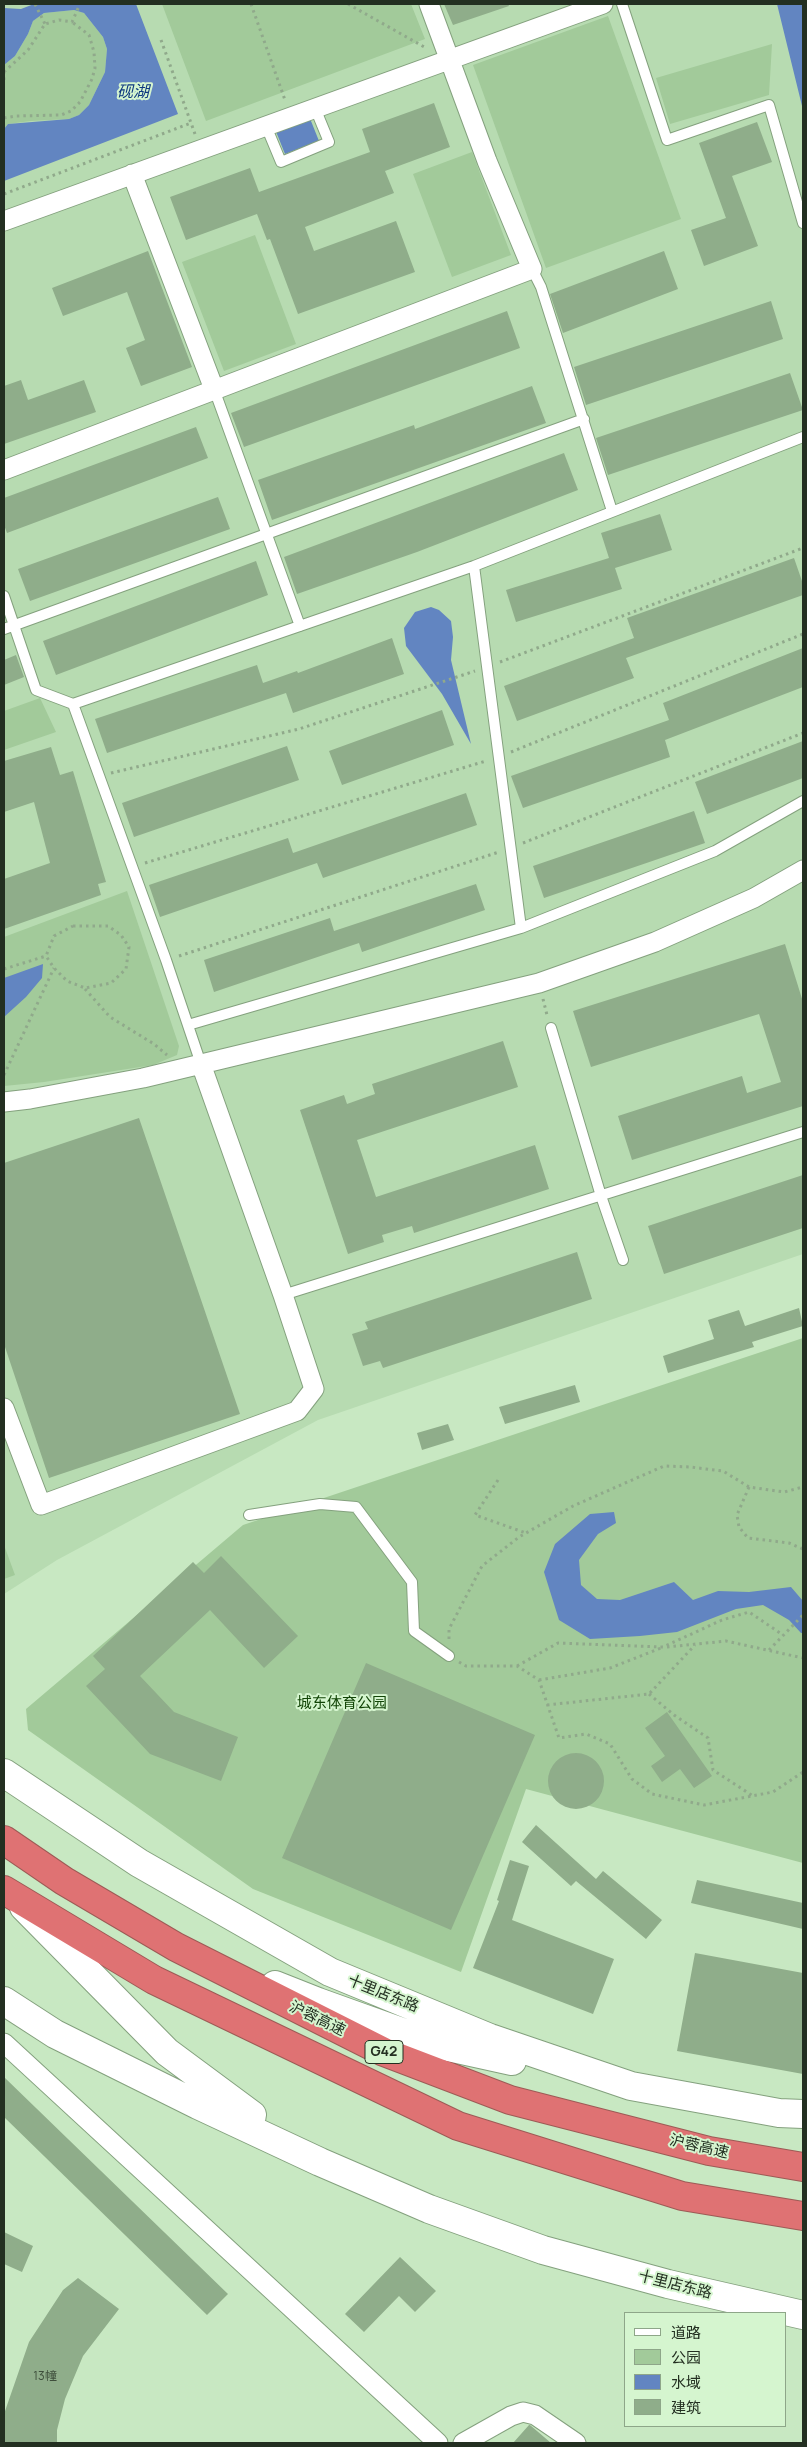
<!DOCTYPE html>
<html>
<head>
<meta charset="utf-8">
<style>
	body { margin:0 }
	#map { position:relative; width:807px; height:2447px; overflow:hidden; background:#c8e8c2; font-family:Manrope,"Noto Sans SC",sans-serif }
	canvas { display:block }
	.frame { position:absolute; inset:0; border:5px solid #232f21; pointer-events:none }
	.legend { position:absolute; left:624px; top:2312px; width:162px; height:115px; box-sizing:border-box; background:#d5f5cf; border:1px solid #8ea689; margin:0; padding:6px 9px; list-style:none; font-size:15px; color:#232f21 }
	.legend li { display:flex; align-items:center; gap:10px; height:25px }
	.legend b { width:25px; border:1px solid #8ea689 }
</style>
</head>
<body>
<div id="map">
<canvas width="807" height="2447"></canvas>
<div class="frame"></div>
<ul class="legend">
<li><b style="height:6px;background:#fff"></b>道路</li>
<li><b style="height:14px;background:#a2ca9a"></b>公园</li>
<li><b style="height:14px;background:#6285c1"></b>水域</li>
<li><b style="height:14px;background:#8fad8a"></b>建筑</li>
</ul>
</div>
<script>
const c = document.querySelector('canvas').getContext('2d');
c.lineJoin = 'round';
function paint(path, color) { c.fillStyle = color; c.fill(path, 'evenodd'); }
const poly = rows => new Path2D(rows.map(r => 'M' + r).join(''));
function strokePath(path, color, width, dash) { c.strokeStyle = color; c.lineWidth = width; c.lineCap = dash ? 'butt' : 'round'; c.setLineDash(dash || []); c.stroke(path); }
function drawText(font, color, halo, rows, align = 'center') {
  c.font = font + ' Manrope,"Noto Sans SC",sans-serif'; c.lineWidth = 4; c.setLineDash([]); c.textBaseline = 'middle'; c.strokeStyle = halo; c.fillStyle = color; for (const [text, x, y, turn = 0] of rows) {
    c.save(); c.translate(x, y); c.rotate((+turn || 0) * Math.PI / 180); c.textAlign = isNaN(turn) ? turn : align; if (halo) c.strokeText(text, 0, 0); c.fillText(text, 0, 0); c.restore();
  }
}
paint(poly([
	[4,4,803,4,803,1254,318,1420,57,1560,4,1594]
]), '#b7dbb1');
paint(poly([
	[162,4,411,4,425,39,206,121],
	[74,10,84,13,103,37,107,49,105,72,89,105,79,115,69,119,31,121,8,124,4,129,4,65,15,56,28,34,33,21,44,13],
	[608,16,681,219,546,268,473,65],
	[772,44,769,95,670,124,656,78],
	[472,152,511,255,452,277,413,174],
	[255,235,296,344,224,371,182,262],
	[40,698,56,732,4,750,4,711],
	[127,891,179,1046,177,1055,153,1065,44,1082,4,1086,4,937],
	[803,1338,803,1863,526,1789,461,1972,253,1889,28,1730,26,1709,243,1525],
	[4,1545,15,1575,4,1579]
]), '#a2ca9a');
paint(poly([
	[34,4,136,4,178,114,4,181,4,129,8,124,69,119,79,115,89,105,105,72,107,49,103,37,84,13,74,10,44,13,33,21,28,34,15,56,4,65,4,8,21,9],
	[777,4,803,4,803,110],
	[309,116,319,141,285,154,275,129],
	[431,607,439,610,451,621,453,637,451,660,471,744,442,694,406,646,404,628,415,612],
	[43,964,42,978,26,997,4,1017,4,978],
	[614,1512,616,1523,598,1534,579,1560,581,1585,597,1599,620,1600,674,1582,693,1600,718,1591,749,1592,791,1587,803,1601,803,1633,801,1633,789,1620,763,1605,736,1609,677,1632,640,1636,590,1639,559,1620,544,1572,555,1544,590,1514]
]), '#6285c1');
paint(poly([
	[444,4,508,4,509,6,453,25],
	[434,103,450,147,385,171,394,193,305,227,314,251,396,221,415,272,298,314,270,239,267,240,257,214,186,240,170,197,250,168,259,192,370,152,362,129],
	[757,122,772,162,732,176,758,246,704,266,691,230,726,218,699,143],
	[148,251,192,367,141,386,126,348,145,340,127,292,63,316,52,288],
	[664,251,678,289,563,333,550,294],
	[771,301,783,339,586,405,574,367],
	[507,311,520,348,244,447,231,413],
	[790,373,803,410,608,475,596,438],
	[21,380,28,400,84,380,96,412,4,444,4,386],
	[532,386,546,423,272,520,258,480,414,425,415,429],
	[196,427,208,458,7,533,4,525,4,498],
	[564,453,578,490,417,552,297,594,284,557],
	[218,497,230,529,30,601,18,569],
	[660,514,672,550,615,568,622,589,516,622,506,590,609,558,601,533],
	[794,558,803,584,803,595,626,658,634,678,517,721,504,686,634,638,627,618],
	[256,561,268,595,56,675,43,641],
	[392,638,404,674,293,713,286,693,107,753,95,719,257,665,263,683,297,671,298,673],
	[803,648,803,687,665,740,670,757,523,808,511,776,669,720,663,703],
	[16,655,24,677,4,685,4,660],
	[442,710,454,745,342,785,329,751],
	[803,741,803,778,707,814,695,782],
	[287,746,299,780,134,837,122,803],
	[51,747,60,775,73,771,106,882,98,884,101,895,4,929,4,879,50,863,34,802,4,812,4,761],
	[466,793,477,825,323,878,317,863,160,917,149,885,288,838,293,853],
	[694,811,705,843,544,898,533,866],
	[476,884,485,910,362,952,359,943,214,992,204,960,330,918,334,931],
	[785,944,803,1002,803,1106,632,1160,618,1116,742,1076,747,1093,781,1082,759,1014,591,1067,573,1011],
	[503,1041,518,1087,357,1140,376,1197,535,1145,549,1189,414,1233,412,1226,382,1235,384,1242,348,1254,300,1110,344,1095,347,1104,375,1094,372,1084],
	[139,1118,240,1414,49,1478,4,1344,4,1163],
	[803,1175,803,1228,664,1274,648,1226],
	[577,1252,592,1299,383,1368,380,1361,363,1366,352,1334,368,1329,365,1322],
	[799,1308,803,1326,752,1342,754,1347,668,1373,663,1356,714,1339,708,1320,739,1310,745,1326],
	[575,1385,580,1402,505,1424,499,1407],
	[448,1424,454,1440,422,1450,417,1433],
	[221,1556,298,1636,264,1668,210,1610,140,1676,174,1712,238,1737,221,1781,150,1754,86,1686,105,1669,93,1656,193,1562,204,1573],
	[366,1663,535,1735,451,1930,282,1858],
	[667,1712,712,1776,694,1788,680,1769,662,1782,651,1766,665,1756,645,1728],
	'548 1781a28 28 0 1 1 56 0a28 28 0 1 1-56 0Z',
	[536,1825,596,1879,603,1871,662,1920,646,1939,576,1881,571,1886,522,1842],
	[510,1860,529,1866,512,1920,614,1959,593,2014,473,1968,499,1901,497,1900],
	[697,1880,803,1903,803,1929,691,1903],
	[695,1953,803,1973,803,2074,677,2051],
	[4,2077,228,2294,207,2315,4,2117],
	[4,2232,33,2246,22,2272,4,2264],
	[400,2257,436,2291,415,2312,399,2296,364,2332,345,2314],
	[78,2278,119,2309,83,2356,65,2399,57,2430,57,2443,4,2443,4,2414,29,2342,63,2290],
	[529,2425,530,2425,551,2443,513,2443]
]), '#8fad8a');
const lane = poly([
	[622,4,667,140,769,105,803,223],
	[266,126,281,162,329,142,315,108],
	[532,269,541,287,612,511],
	[214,389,300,626],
	[474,566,521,928],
	[4,596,36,690,73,704,166,960,201,1064],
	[4,629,584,419],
	[73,704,474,566,803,437],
	[188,1025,521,928,715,851,803,801],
	[551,1028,601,1196,623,1260],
	[283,1295,803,1132],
	[249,1515,320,1504,356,1507,412,1582,414,1631,449,1656]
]);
const street = poly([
	[132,174,214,389],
	[4,221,603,4],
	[4,470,532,269,487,161,429,4],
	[4,1102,30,1099,143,1078,539,983,655,942,754,898,803,870],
	[4,1408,41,1505,297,1411,314,1389,283,1295,201,1064],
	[4,2043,438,2443],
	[463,2443,511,2416,523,2412,535,2415,576,2443]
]);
const secondary = poly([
	[4,1773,139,1863,330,1972,490,2038,631,2086,779,2113,803,2114],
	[24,1907,167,2052,252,2115],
	[275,1985,318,2002,435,2044,512,2061],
	[4,2001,55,2034,198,2105,320,2162,429,2209,543,2250,668,2284,803,2315]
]);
const highway = poly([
	[4,1840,64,1881,176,1947,384,2052,510,2100,709,2151,803,2167],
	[4,1890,154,1980,458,2126,682,2196,803,2216]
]);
strokePath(lane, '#84a17e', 12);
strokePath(street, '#84a17e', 21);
strokePath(secondary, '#84a17e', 30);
strokePath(highway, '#9d5b56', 30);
strokePath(poly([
	[35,4,45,24],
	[251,4,285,100],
	[348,4,426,48],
	[161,40,195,134],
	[4,72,28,50,45,24,59,20,72,22,80,4],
	[4,80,4,72],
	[4,118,16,116,61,115,71,111,80,102,92,79,95,68,94,52,89,35,72,22],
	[4,194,191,123],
	[500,662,803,548],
	[511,752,803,634],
	[111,773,299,729,475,671],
	[523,843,803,733],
	[145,863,486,761],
	[73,926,108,926,121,935,129,947,126,969,111,983,85,988,67,981,54,968,46,956,54,936,73,926],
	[179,956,499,852],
	[4,969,46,956],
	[85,989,110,1017,154,1044,167,1055],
	[543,999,547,1015],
	[4,1075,54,968],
	[498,1480,475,1515,526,1533],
	[749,1487,737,1515,739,1527,748,1538,789,1543,803,1549],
	[449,1639,449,1629,482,1566,519,1537,573,1506,664,1466,690,1467,723,1471,749,1487,784,1492,803,1487],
	[667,1647,726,1641,803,1658],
	[769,1650,803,1615],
	[459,1662,466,1666,517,1666,539,1680,559,1738,586,1734,610,1744,632,1779,652,1794,704,1805,773,1792,803,1772],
	[517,1666,558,1643,663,1647,722,1620,749,1612,783,1635],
	[539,1680,610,1668,661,1648],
	[649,1694,674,1715,708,1738,713,1770,753,1796],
	[547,1705,649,1694,695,1645]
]), '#90a98b', 3, [2.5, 4]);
strokePath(lane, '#fff', 10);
strokePath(street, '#fff', 19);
strokePath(secondary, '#fff', 28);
strokePath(highway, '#df7273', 28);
drawText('12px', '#3e4e3b', null, [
	["13幢",45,2377]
]);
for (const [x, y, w] of [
	[384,2052,38]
]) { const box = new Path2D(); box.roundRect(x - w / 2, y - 11.5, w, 23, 4); c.fillStyle = '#d5f5cf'; c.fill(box); strokePath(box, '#232f21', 1); }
drawText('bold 14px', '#232f21', null, [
	["G42",384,2052]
]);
drawText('15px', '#114406', '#d5f5cf', [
	["城东体育公园",342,1704]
]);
drawText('15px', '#232f21', '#d5f5cf', [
	["十里店东路",383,1994,22],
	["沪蓉高速",317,2019,26],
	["沪蓉高速",699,2147,13],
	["十里店东路",675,2285,14]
]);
drawText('italic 16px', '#0d377f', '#d5f5cf', [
	["砚湖",133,93]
]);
</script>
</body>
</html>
